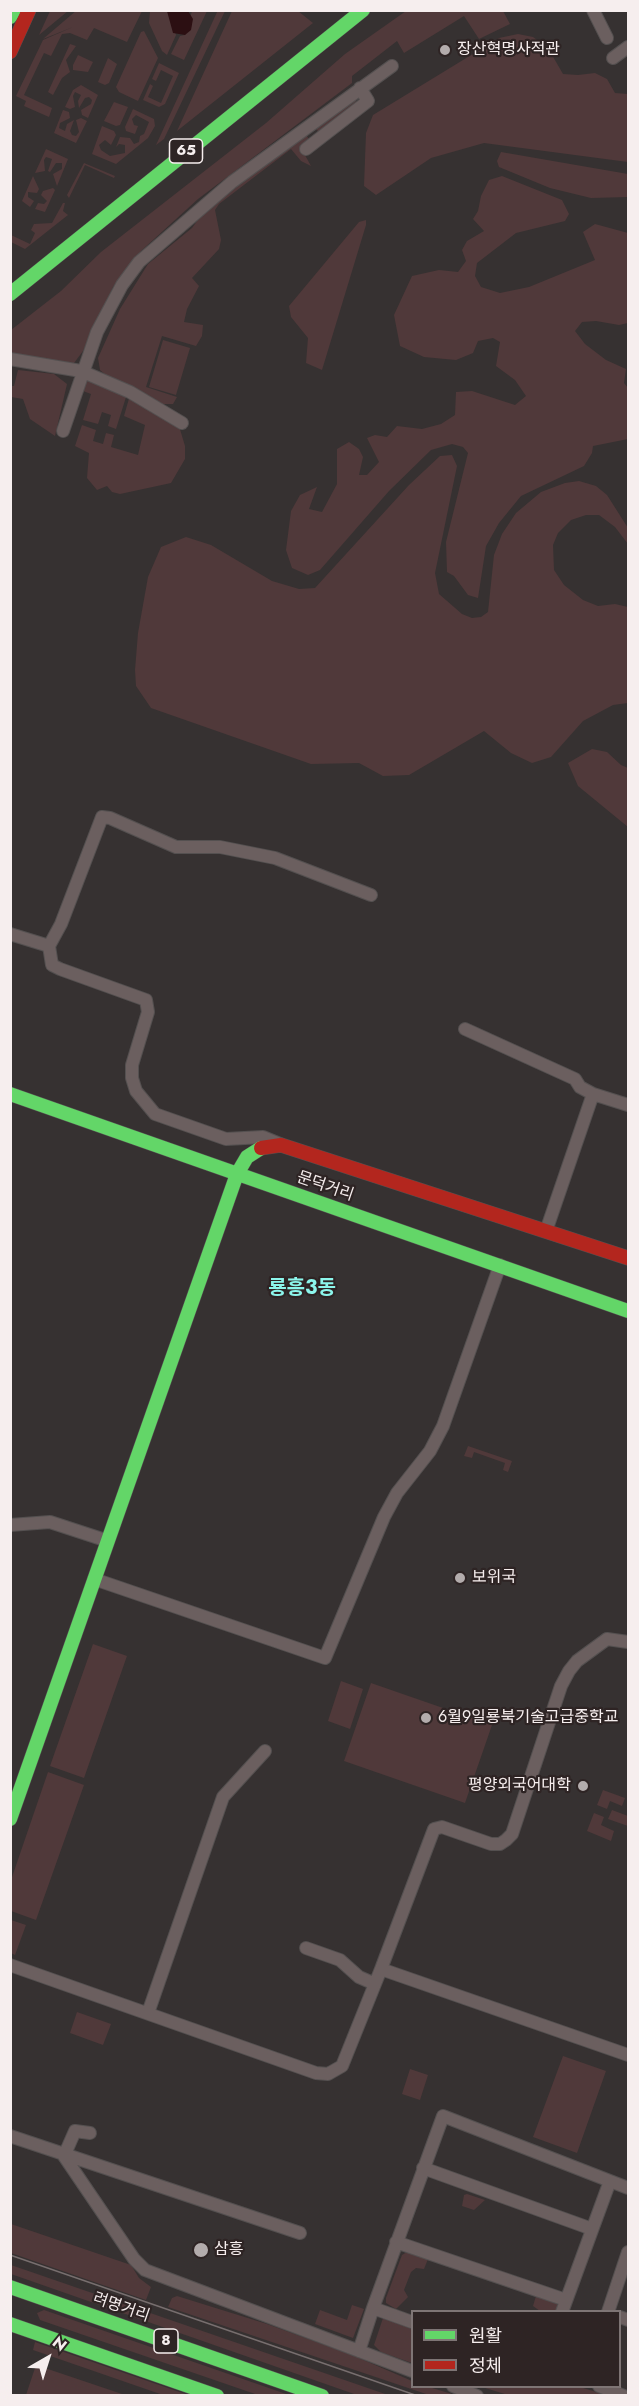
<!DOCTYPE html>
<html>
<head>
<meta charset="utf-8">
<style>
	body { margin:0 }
	#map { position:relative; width:639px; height:2406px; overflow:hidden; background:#363131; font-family:Jost,"Noto Sans KR",sans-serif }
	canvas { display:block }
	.frame { position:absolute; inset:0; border:12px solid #f6eeee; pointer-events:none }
	.legend { position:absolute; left:411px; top:2310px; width:210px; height:78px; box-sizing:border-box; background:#2e2424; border:2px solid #7e7575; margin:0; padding:8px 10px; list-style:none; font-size:18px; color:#f6eeee }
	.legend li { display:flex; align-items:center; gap:12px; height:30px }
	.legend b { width:30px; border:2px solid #7e7575 }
	.north { position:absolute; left:18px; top:2328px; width:60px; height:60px; -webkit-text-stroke:4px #2e2424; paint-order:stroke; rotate:39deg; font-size:16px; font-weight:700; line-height:24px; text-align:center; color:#f6eeee }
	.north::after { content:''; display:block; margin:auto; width:21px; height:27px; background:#f6eeee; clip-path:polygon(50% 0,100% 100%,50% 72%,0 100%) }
</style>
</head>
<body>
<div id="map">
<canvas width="639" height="2406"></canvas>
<div class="frame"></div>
<ul class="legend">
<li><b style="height:8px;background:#63d668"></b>원활</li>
<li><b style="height:8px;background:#b3261e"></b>정체</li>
</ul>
<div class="north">N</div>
</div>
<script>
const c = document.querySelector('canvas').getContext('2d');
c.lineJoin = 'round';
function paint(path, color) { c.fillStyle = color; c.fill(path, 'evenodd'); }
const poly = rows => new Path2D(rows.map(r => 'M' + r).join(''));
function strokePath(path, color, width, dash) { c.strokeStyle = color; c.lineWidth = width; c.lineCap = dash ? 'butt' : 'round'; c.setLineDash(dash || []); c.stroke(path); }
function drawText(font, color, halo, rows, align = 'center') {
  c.font = font + ' Jost,"Noto Sans KR",sans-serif'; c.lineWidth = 4.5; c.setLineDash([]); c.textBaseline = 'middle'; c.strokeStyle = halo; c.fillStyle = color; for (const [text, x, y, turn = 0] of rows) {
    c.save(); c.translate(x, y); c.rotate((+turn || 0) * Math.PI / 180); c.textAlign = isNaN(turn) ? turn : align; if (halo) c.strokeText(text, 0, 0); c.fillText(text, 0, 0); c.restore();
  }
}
paint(poly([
	[50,10,68,11,39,35,50,11],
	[77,10,142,11,127,42,94,28,87,40,70,33,62,34,51,56,44,53,24,95,52,108,49,117,24,106,26,101,16,96,43,40,73,27,43,39],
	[218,10,225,11,164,139,156,145],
	[150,11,167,11,176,35,167,55,162,51,149,23],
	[192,11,207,11,184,60,171,54,180,36,185,35],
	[232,11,298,11,313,23,177,131],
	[406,11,503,11,510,24,479,39,464,16,404,53,397,41,352,76,352,83,198,199,141,251,113,287,83,351,74,363,62,365,11,356,11,330,61,291,101,252,266,123,345,54],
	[144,31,158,58,138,101,119,92,116,87,141,32],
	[518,34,533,37,548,48,563,74,578,75,595,73,607,79,615,93,628,94,628,162,484,143,431,158,376,195,364,186,366,133,373,115,499,38],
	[70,44,76,46,66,60,70,72,62,78,53,95,48,92],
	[78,55,93,62,88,72,73,70,73,65],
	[108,58,117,64,109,83,105,85,98,82],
	[159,63,179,73,165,104,159,107,143,100,150,84,153,86,148,97,161,103,173,76,161,70,156,81,152,79],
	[81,85,98,95,88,118,82,115,81,110,91,104,92,100,89,97,85,98,79,108,78,101,81,95,75,92,73,96,75,107,70,109,65,107,73,90],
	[353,98,359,105,320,134,314,126],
	[114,102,128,107,120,125,116,126,104,121],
	[133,109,154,119,155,126,148,138,116,164,92,154,102,126,114,131,116,135,111,145,105,140,99,145,101,150,110,156,125,153,125,145,119,144,116,147,120,137,130,138,134,144,139,142,140,136,144,134,149,122,136,115,132,119,134,125,138,126,135,134,126,131,125,127],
	[63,110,69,112,70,118,60,123,59,128,65,131,67,124,74,120,70,131,72,135,76,136,79,132,76,120,81,118,87,121,76,143,54,133],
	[305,133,310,141,301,148,311,166,301,161,291,149,219,204,215,210,221,240,219,249,192,278,199,286,187,309,184,322,203,325,202,336,196,346,162,336,146,387,177,397,173,404,158,404,110,379,100,370,98,358,120,309,148,264,192,228,208,206],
	[46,149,68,159,57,186,53,174,62,169,62,163,56,163,50,172,48,171,52,159,46,157,44,160,45,171,35,173],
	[501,152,628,174,628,197,591,198,550,188,499,167,497,161],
	[84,163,115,176,114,178,85,165,69,198,67,195],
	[33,176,39,189,37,193,28,192,28,197,34,201,30,207,22,201],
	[502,176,562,200,569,214,565,221,516,233,477,263,475,276,481,287,500,293,529,287,595,260,583,232,595,224,628,233,628,323,619,325,596,321,582,322,575,331,585,344,606,360,626,369,624,383,628,388,628,439,593,446,592,453,584,466,521,496,499,523,486,546,478,598,468,595,454,576,447,572,446,542,468,453,463,447,452,444,431,450,389,491,320,570,308,575,292,568,286,550,291,511,300,495,317,487,309,509,322,512,337,484,337,449,349,442,359,449,363,457,359,475,367,475,379,462,367,438,375,435,387,437,397,426,422,429,441,424,455,415,456,392,472,391,515,405,526,396,515,380,496,366,500,342,493,338,478,341,473,353,456,360,424,357,400,346,394,315,412,276,439,270,458,272,466,261,462,250,467,241,484,231,473,219,478,211,481,196,489,180],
	[53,188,55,190,45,212,35,209,38,203,44,204,47,201,41,195,43,191],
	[63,203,65,203,63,211,68,215,25,249,11,242,11,235,30,244,35,233,31,230,34,224,52,223],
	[366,220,366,225,322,370,306,363,308,338,291,317,289,306,359,222],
	[163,340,190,348,176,395,149,387],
	[18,370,54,374,67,384,55,436,30,419,23,399,11,397,11,386,14,386],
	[87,377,127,394,116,429,108,426,111,415,102,412,98,424,83,420,91,394,83,391],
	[130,395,179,426,185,446,185,459,171,483,120,494,112,492,107,486,97,490,87,478,89,453,75,446,82,425,96,430,93,441,103,444,106,433,114,435,111,447,138,455,145,425,124,416],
	[452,455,457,466,435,573,439,594,462,614,472,618,481,617,488,612,494,555,502,534,516,513,541,492,565,483,579,481,596,486,607,495,628,528,628,544,615,527,599,515,586,515,571,520,558,533,553,545,554,570,564,585,583,600,598,606,615,604,628,607,628,703,613,705,583,721,551,757,532,763,511,753,484,731,409,775,383,776,359,763,311,764,151,708,136,686,135,670,138,633,148,577,161,547,186,537,211,545,272,581,299,589,315,588,409,485,440,456],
	[592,749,607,752,621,765,628,768,628,827,578,786,568,763],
	[468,1446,512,1461,508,1472,503,1470,505,1463,474,1452,472,1458,464,1456],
	[93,1644,127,1656,84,1778,50,1766],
	[341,1681,363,1689,350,1729,328,1721],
	[371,1683,492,1725,465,1803,344,1761],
	[48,1772,84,1785,36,1920,11,1911,11,1880],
	[603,1790,625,1798,622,1806,610,1801,607,1809,597,1805],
	[612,1810,628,1816,628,1826,608,1819],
	[594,1813,604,1817,601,1825,614,1831,611,1841,587,1831],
	[11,1920,26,1925,15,1955,11,1953],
	[77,2012,111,2024,103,2045,70,2033],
	[563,2056,606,2071,577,2153,533,2137],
	[410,2069,428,2075,420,2100,402,2094],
	[467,2194,485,2200,474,2210,462,2206,464,2195],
	[11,2224,131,2265,139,2278,151,2287,146,2300,11,2253],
	[407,2252,428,2259,424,2269,416,2268,411,2272,404,2290,408,2297,396,2309,386,2303,386,2298,402,2255],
	[10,2265,11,2265,388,2395,357,2395,11,2274],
	[177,2296,267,2324,352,2355,412,2381,412,2386,429,2387,455,2395,429,2395,168,2307,172,2298],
	[536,2296,557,2304,558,2311,540,2311,533,2306],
	[352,2305,364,2309,353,2338,315,2324,320,2310,347,2320],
	[44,2310,289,2395,258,2395,40,2320,37,2313],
	[383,2318,412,2329,412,2363,381,2352,374,2345],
	[35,2342,188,2395,163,2395,33,2350],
	[36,2365,125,2395,26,2395],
	[482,2387,580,2387,606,2395,508,2395]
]), '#50393a');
paint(poly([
	[167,11,188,11,193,19,191,30,185,35,173,33]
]), '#2c0f12');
const street = poly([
	[593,10,607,38],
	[613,58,628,47],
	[306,149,368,101,360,88],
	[10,359,81,371,130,392,182,423],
	[63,431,97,332,122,285,139,262,232,182,392,66],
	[10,934,49,946,52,965,60,969,146,1000,148,1012,132,1065,132,1078,136,1091,155,1114,226,1139,263,1137,280,1144],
	[49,946,61,924,102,817,110,818,176,847,220,847,275,858,371,895],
	[465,1029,575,1079,580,1087,593,1094,628,1105],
	[546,1231,593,1094],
	[10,1525,50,1522,108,1541],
	[94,1579,325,1658,384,1517,397,1493,430,1451,443,1426,500,1265],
	[306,1948,340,1960,359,1977,375,1984],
	[10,1965,316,2073,328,2074,342,2066,381,1969,628,2055],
	[381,1969,434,1829,442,1827,491,1844,500,1844,506,1840,512,1834,561,1686,569,1671,577,1661,607,1639,628,1642],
	[148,2013,223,1797,265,1751],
	[90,2133,75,2131,64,2156,134,2259,145,2270,412,2371],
	[10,2136,300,2233],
	[423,2168,592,2229],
	[610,2181,628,2188],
	[396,2242,566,2300],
	[373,2308,443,2116,610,2181,562,2312],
	[608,2312,628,2252],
	[620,2317,628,2320],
	[359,2351,373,2308,412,2322],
	[453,2386,477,2396],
	[599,2386,624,2396]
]);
const fast = poly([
	[10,17,14,10],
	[10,294,363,10],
	[10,1094,628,1311],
	[10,1819,237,1174,247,1157,261,1148],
	[10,2287,322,2396],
	[10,2324,217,2396]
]);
const jam = poly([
	[10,52,29,10],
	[261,1148,281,1145,628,1258]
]);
strokePath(street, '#545050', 14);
strokePath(fast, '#545050', 15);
strokePath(jam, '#545050', 15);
strokePath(street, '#6b5f5f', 12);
strokePath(fast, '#63d668', 14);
strokePath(jam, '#b3261e', 14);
strokePath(poly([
	[10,2255,418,2396]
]), '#776e6e', 1.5);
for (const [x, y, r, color] of [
	[445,50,6,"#b3acac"],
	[460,1578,6,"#b3acac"],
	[426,1718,6,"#b3acac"],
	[583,1786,6,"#b3acac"],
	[201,2250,8,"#b3acac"]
]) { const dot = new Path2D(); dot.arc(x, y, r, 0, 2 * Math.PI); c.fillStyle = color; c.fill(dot); strokePath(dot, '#2e2424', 2); }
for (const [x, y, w] of [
	[186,151,33],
	[166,2341,24]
]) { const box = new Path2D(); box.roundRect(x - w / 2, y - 12, w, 24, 4.5); c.fillStyle = '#2e2424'; c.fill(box); strokePath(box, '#f6eeee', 1.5); }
drawText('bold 15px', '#f6eeee', null, [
	["65",186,151],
	["8",166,2341]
]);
drawText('16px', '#f6eeee', '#2e2424', [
	["장산혁명사적관",457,50],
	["보위국",472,1578],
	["6월9일룡북기술고급중학교",438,1718],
	["평양외국어대학",571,1786,"right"],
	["삼흥",214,2250]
], 'left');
drawText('16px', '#f6eeee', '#2e2424', [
	["문덕거리",325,1187,19],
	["려명거리",121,2308,19]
]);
drawText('bold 20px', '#8cf6ec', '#2e2424', [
	["룡흥3동",302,1289]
]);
</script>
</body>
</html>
